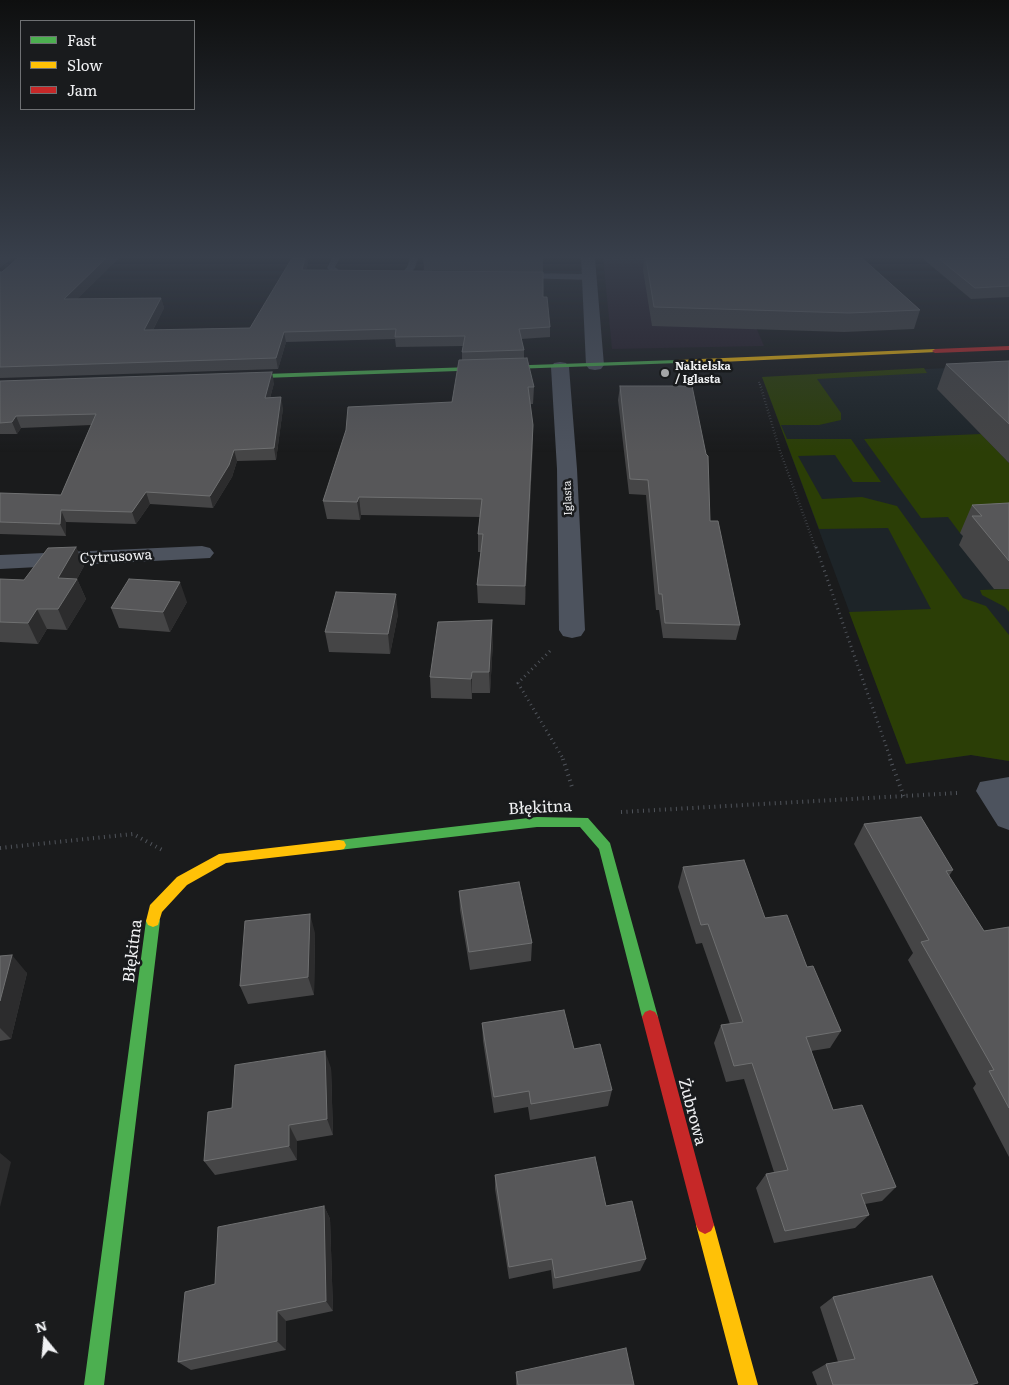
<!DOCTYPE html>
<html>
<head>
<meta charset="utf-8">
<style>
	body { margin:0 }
	#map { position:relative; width:1009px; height:1385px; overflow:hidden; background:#1a1b1c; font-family:Literata,serif }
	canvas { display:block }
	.legend { position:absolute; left:20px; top:20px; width:175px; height:90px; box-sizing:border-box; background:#191b1d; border:1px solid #6f7173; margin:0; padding:6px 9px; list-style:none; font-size:15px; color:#f0f1f3 }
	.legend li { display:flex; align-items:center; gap:10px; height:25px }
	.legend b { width:25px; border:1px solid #6f7173 }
	.north { position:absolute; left:20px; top:1315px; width:50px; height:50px; -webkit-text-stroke:4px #191b1d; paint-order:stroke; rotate:343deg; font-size:14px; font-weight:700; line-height:20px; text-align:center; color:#f0f1f3 }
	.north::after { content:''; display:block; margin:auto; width:18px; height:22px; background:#f0f1f3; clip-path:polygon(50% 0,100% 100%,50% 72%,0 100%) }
</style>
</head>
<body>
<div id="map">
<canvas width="1009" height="1385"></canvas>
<ul class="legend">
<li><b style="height:6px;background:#4caf50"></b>Fast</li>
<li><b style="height:6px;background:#ffc107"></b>Slow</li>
<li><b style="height:6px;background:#c62828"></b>Jam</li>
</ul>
<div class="north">N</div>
</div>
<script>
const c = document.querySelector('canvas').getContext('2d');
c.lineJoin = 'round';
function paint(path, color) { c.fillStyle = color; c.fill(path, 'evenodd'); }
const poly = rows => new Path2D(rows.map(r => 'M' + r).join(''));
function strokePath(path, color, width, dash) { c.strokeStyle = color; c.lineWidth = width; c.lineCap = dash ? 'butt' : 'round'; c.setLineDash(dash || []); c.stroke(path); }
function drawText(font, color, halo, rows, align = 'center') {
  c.font = font + ' Literata,serif'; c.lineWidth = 5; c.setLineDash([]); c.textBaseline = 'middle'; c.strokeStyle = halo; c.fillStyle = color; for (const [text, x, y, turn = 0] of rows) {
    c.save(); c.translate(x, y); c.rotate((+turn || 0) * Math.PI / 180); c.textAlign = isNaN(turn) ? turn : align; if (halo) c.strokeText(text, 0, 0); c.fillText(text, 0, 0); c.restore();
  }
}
paint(poly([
	[603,258,727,258,764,346,612,349]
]), '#261d29');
paint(poly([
	[1009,365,1009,761,971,755,906,764,762,377]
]), '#1d2428');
paint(poly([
	[924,368,927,373,817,379,841,413,841,420,819,425,781,425,787,439,851,439,881,482,853,482,835,455,798,456,822,499,862,497,897,506,963,598,986,606,1009,635,1009,761,971,755,906,764,849,612,931,609,888,528,819,529,762,377],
	[981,434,1009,463,1009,530,960,533,948,517,921,518,864,439],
	[1009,589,1009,612,1005,607,982,595,980,590]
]), '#2b3e06');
strokePath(poly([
	[759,382,760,385]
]), '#50545b', 2, [0.5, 2]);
strokePath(poly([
	[760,384,780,451,816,549]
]), '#50545b', 2.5, [0.5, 2.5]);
strokePath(poly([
	[816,547,891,760],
	[550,651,518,683,564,760]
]), '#50545b', 3, [1, 4]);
strokePath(poly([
	[563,759,572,787],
	[890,759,904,797],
	[621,812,957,793],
	[0,848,133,834,164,851]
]), '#50545b', 4, [1, 4.5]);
paint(poly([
	[332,258,340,258,335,267,339,270,359,275,355,278,333,274,327,268,332,258],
	[410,258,418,258,415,268,408,276,387,278,383,275,387,272,403,272,407,267,410,258],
	[522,273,590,274,594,277,590,280,519,278,519,274,522,273]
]), '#4d535e');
paint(poly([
	[581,258,595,258,604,365,601,369,595,370,589,369,586,365,581,258],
	[560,362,566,363,569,367,577,469,585,630,581,636,572,638,563,636,559,630,557,469,551,367,554,363,560,362],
	[202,546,210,548,214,553,210,558,0,569,0,555,202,546],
	[1009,777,1009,830,998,826,976,791,980,782,1009,777]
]), '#4d535e');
paint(poly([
	[677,360,679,361,679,363,236,379,232,377,236,375,677,360],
	[537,817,588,818,610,843,658,1017,655,1022,650,1024,645,1022,642,1017,599,849,580,827,537,827,339,850,334,849,332,845,334,841,339,840,537,817],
	[153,915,158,917,160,921,104,1385,84,1385,146,921,148,917,153,915]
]), '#4caf50');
paint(poly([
	[935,349,938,351,937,352,677,364,674,362,677,360,935,349],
	[339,840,344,841,346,845,344,849,339,850,226,863,187,885,162,912,158,925,153,927,148,925,146,921,150,905,177,877,219,854,339,840],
	[705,1216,711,1219,714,1225,758,1385,738,1385,696,1225,699,1219,705,1216]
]), '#ffc107');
paint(poly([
	[1009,346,1009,350,935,353,932,351,935,349,1009,346],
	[650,1010,655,1012,658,1017,714,1225,711,1231,705,1234,699,1231,696,1225,642,1017,645,1012,650,1010]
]), '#c62828');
paint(poly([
	[119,258,77,299,161,298,164,308,153,330,250,328,308,264,306,270,543,297,550,327,550,337,521,339,524,350,524,358,534,387,533,404,530,404,533,425,533,442,525,605,478,603,477,585,481,552,478,552,478,534,480,517,361,515,360,520,327,519,323,501,452,402,462,360,462,352,463,346,396,347,395,339,286,342,278,369,0,378,0,272],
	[423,258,543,258,543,272,424,270],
	[643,258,862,258,920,310,914,329,844,332,652,326,643,270,644,260],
	[922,258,995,258,1009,261,1009,297,971,299],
	[1009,361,1009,463,937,389,946,364],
	[0,381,274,383,270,398,283,408,276,460,237,461,232,477,213,508,150,504,136,524,66,522,66,536,0,534,0,493,61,495,91,425,21,428,17,434,0,434],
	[620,386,710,521,740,625,736,640,663,638,659,610,656,610,646,495,629,494,618,400],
	[1009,503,1009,589,994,589,959,545,963,536,960,533,972,505],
	[76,547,84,566,77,579,86,599,67,630,47,629,38,644,0,642,0,579,24,580],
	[187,602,170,632,119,628,111,608],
	[398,614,390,654,329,652,325,632],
	[493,641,490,693,472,693,472,699,431,698,430,677],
	[864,824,953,870,949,876,984,931,1009,927,1009,1157,973,1088,976,1084,908,960,913,953,854,844],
	[683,867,765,918,807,967,841,1031,830,1048,811,1051,833,1110,896,1187,882,1201,865,1204,869,1215,855,1228,774,1243,756,1188,766,1174,774,1172,744,1079,726,1082,714,1043,721,1025,730,1024,702,943,696,944,678,887],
	[459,891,532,943,531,961,470,970,460,910],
	[315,933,314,995,248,1004,240,986],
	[0,956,27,973,11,1039,0,1041],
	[482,1023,574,1049,612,1090,608,1106,530,1120,528,1107,494,1113,483,1041],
	[331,1068,333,1135,297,1141,297,1160,215,1175,204,1161,232,1108],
	[495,1175,646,1259,640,1271,553,1289,551,1270,509,1279,495,1189],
	[324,1206,330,1219,333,1311,286,1321,286,1350,191,1370,178,1362,215,1284],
	[833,1297,978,1383,973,1385,817,1385,812,1372,826,1364,838,1362,820,1307],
	[516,1372,634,1385,516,1385]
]), '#454546');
paint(poly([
	[0,258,13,258,0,268],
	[106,258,119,258,67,309,64,299],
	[305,258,307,258,308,264,303,280,302,270],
	[161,298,164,308,147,341,144,330],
	[284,332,286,342,278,369,276,358],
	[272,372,274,383,267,409,265,398],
	[281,397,283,408,276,460,274,448],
	[16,416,21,428,17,434,12,422],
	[533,425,533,442,525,605,525,586],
	[234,450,237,461,232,477,213,508,210,496],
	[146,492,150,504,136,524,132,512],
	[359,497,361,515,360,520,357,502],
	[61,510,66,522,66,536,60,524],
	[76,547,84,566,77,579,86,599,67,630,58,609,58,578],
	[180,582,187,602,170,632,163,612],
	[396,594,398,614,390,654,388,634],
	[37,609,47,629,38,644,28,623],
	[492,620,493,641,490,693,489,672],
	[472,672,472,699,471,679],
	[310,914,315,933,314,995,308,977],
	[12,955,27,973,11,1039,0,1028,0,1001],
	[325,1051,331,1068,333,1135,327,1119],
	[289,1125,297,1141,297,1160,289,1146],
	[0,1153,11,1162,0,1207],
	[324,1206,330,1219,333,1311,326,1301],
	[277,1311,286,1321,286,1350,277,1341]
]), '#2c2c2d');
const building = poly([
	[18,258,106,258,64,299,161,298,144,330,250,328,292,258,305,258,302,270,543,272,543,297,547,297,550,327,519,329,524,350,462,352,465,336,395,337,396,329,284,332,276,358,0,367,0,272,2,272,18,258],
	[646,258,862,258,920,310,849,313,654,307,646,258],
	[938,258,995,258,1009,261,1009,286,975,288,938,258],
	[527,358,534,387,528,387,533,425,525,586,477,585,483,534,478,534,482,499,359,497,357,502,323,501,346,430,348,407,452,402,459,360,527,358],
	[1009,361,1009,424,946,364,1009,361],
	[272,372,265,398,281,397,274,448,234,450,229,465,210,496,146,492,132,512,61,510,60,524,0,522,0,493,61,495,96,414,16,416,12,422,0,423,0,381,272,372],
	[620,386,692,386,706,454,708,456,710,521,718,521,740,625,665,623,662,594,659,594,648,480,630,479,620,386],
	[1009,503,1009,561,972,516,982,516,972,505,1009,503],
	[76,547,58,578,77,579,58,609,37,609,28,623,0,622,0,579,24,580,48,548,76,547],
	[129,579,180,582,163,612,111,608,129,579],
	[336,592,396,594,388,634,325,632,336,592],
	[492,620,489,672,472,672,471,679,430,677,438,622,492,620],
	[921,817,953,870,946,871,984,931,1009,927,1009,1108,989,1071,994,1070,921,942,929,940,864,824,921,817],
	[744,860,765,918,787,915,807,967,813,966,841,1031,806,1037,833,1110,862,1105,896,1187,861,1194,869,1215,785,1231,766,1174,788,1170,752,1063,734,1066,721,1025,743,1022,708,924,701,925,683,867,744,860],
	[519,882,532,943,469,952,459,891,519,882],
	[310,914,308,977,240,986,245,921,310,914],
	[12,955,0,1001,0,956,12,955],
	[564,1010,574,1049,600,1044,612,1090,531,1104,529,1091,494,1097,482,1023,564,1010],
	[325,1051,327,1119,289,1125,289,1146,204,1161,208,1112,232,1108,235,1065,325,1051],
	[595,1157,606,1206,632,1201,646,1259,555,1278,552,1259,509,1267,495,1175,595,1157],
	[324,1206,326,1301,277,1311,277,1341,178,1362,185,1292,215,1284,218,1227,324,1206],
	[932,1276,978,1383,969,1385,833,1385,826,1364,855,1359,833,1297,932,1276],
	[626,1348,634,1385,518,1385,516,1372,626,1348]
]);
paint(building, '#575759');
strokePath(building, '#6f7071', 1);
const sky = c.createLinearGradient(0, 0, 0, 452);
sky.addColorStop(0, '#0e0f0f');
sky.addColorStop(0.57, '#383f4b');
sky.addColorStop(1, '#383f4b00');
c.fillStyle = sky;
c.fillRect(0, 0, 1009, 452);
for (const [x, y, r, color] of [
	[665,373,5,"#a5a6a8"]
]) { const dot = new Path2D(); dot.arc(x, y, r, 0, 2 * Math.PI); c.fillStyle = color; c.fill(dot); strokePath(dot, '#191b1d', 2); }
drawText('bold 11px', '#f0f1f3', '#191b1d', [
	["Nakielska",675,367],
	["/ Iglasta",675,380]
], 'left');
drawText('11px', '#f0f1f3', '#191b1d', [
	["Iglasta",568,498,-92]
]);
drawText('14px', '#f0f1f3', '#191b1d', [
	["Cytrusowa",116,557,-3]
]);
drawText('16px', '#f0f1f3', '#191b1d', [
	["Błękitna",540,808,-3],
	["Błękitna",133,951,-83],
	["Żubrowa",692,1112,75]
]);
</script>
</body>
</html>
